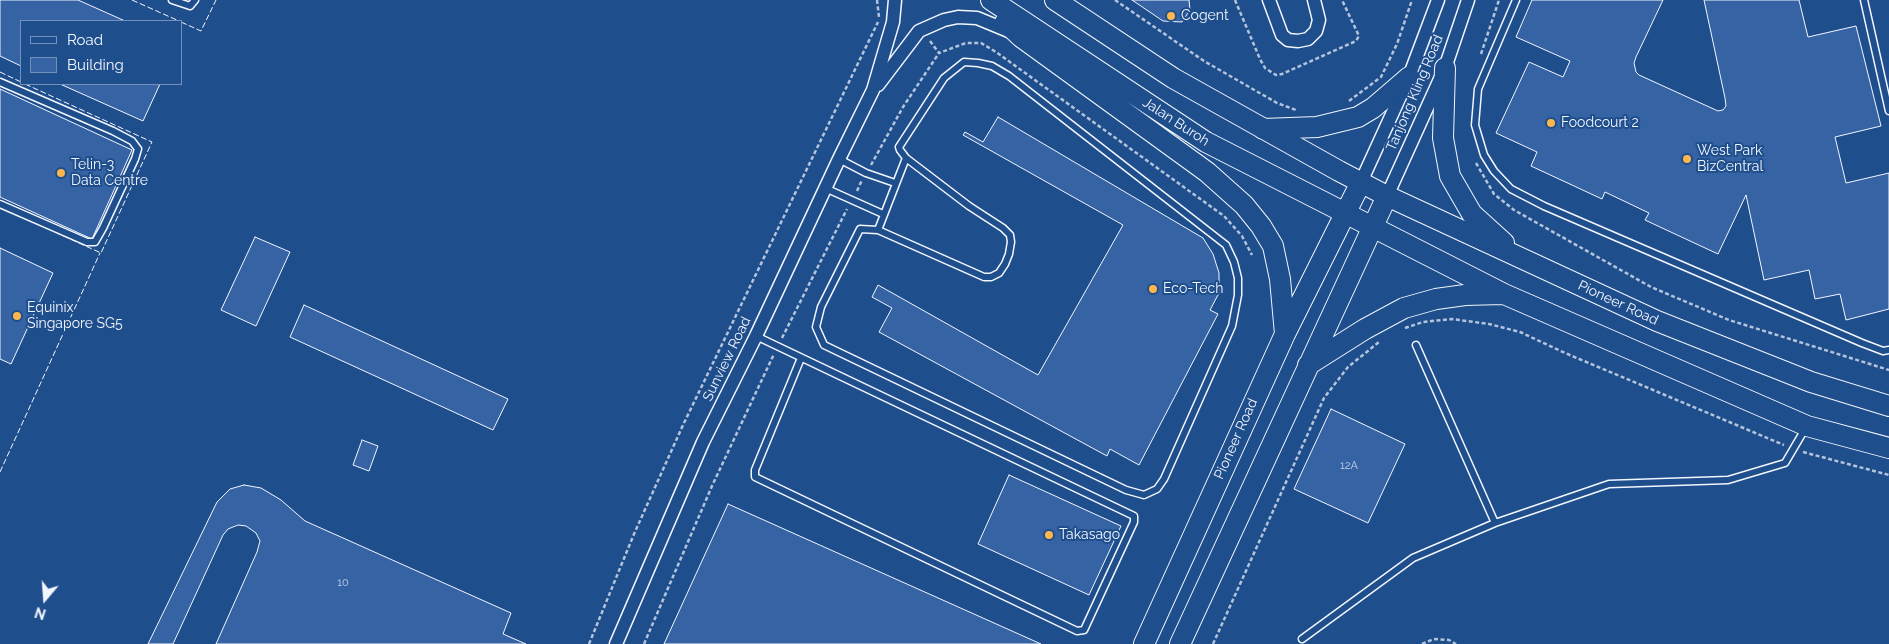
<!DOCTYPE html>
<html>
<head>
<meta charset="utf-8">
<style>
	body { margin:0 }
	#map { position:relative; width:1889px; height:644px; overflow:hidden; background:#1f4e8c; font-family:Raleway,sans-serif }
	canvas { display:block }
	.legend { position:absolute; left:20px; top:20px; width:162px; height:65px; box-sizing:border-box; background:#1f4e8c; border:1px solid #7391ba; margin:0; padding:6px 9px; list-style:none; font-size:15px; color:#f2f6ff }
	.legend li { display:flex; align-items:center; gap:10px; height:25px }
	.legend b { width:25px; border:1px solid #7391ba }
	.north { position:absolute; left:20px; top:574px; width:50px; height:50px; -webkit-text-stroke:4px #1f4e8c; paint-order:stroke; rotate:198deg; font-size:14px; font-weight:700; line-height:20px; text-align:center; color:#f2f6ff }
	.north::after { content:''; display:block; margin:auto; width:18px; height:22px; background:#f2f6ff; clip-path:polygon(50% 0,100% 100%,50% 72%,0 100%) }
</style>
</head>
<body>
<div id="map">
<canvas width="1889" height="644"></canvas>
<ul class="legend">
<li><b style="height:6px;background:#1f4e8c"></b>Road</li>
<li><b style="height:14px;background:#3563a3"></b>Building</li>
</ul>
<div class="north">N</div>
</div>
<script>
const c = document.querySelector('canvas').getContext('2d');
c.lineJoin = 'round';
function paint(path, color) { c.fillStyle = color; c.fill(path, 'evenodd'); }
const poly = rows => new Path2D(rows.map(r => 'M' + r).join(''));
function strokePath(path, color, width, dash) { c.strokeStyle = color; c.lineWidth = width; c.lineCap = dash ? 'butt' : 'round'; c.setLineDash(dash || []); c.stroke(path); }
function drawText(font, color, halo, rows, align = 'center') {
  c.font = font + ' Raleway,sans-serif'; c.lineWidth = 4; c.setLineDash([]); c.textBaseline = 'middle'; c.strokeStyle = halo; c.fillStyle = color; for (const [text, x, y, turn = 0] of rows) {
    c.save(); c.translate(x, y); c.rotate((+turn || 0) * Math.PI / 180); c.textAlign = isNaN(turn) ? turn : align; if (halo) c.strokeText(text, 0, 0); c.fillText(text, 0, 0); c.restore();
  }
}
const building = poly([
	[0,0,78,0,125,21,21,21,21,66,0,56,0,0],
	[1132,0,1189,0,1190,10,1182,22,1163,21,1132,0],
	[1532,0,1663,0,1636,57,1634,63,1636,72,1639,75,1718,111,1723,110,1726,106,1725,98,1704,0,1799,0,1808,37,1856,26,1881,126,1835,137,1846,183,1889,173,1889,309,1846,320,1840,294,1815,299,1809,270,1764,280,1746,195,1718,254,1645,220,1649,213,1605,192,1602,199,1531,166,1537,152,1496,133,1529,62,1563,77,1570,61,1516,37,1532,0],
	[60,84,160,84,143,121,60,84],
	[0,89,132,150,92,239,0,197,0,89],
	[998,117,1203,238,1213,254,1219,273,1219,293,1210,310,1218,314,1139,465,1110,449,1107,456,879,332,892,308,872,297,878,285,1038,375,1123,225,963,135,965,132,983,142,998,117],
	[255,237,290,252,256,326,221,310,255,237],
	[0,248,53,273,11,364,0,359,0,248],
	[304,305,508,399,493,430,290,337,304,305],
	[1331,409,1405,444,1368,523,1294,489,1331,409],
	[362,440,378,446,369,471,353,465,362,440],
	[1009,475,1121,526,1089,595,978,544,1009,475],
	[244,485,261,488,281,500,305,521,511,613,503,634,526,644,216,644,257,552,260,541,256,533,246,526,238,525,228,529,223,535,173,644,148,644,217,502,230,489,244,485],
	[728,504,1041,644,664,644,728,504]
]);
paint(building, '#3563a3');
strokePath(building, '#f2f6ff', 1);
const service = poly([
	[172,0,190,6,195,0],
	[1516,0,1478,89,1475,125,1484,155,1494,171,1511,189,1544,206,1862,343,1883,351,1889,350],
	[1864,0,1889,111],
	[0,82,113,131,132,141,138,149,135,159,103,228,95,242,87,242,0,204],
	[839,159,866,173,895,183],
	[825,188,883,214],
	[878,230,984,277,991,277,999,273,1005,264,1009,254,1011,242,1010,235,1003,228,969,206,906,158,900,150,899,147,944,78,964,62,978,63,992,66,1009,76,1226,245,1234,262,1238,278,1238,295,1232,326,1164,479,1157,489,1144,495,1126,490,824,345,816,327,821,307,860,229,878,230,906,158],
	[756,336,1134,516,1134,522,1084,630,1077,631,755,477,755,470,801,358],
	[1416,345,1495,523],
	[1302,639,1413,558,1495,523,1609,484,1728,480,1785,463,1805,429]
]);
const minor = poly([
	[1269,0,1282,35,1288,40,1298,41,1308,39,1316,31,1319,20,1314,0],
	[878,85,919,31,944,20,958,17,977,18,1011,32],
	[1361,182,1409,77,1438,0],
	[1387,196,1445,68,1468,0],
	[616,644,703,442,756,336,839,159,873,90,893,22,895,0]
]);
const primary = poly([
	[991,0,1206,142,1504,294,1807,426,1889,448],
	[1055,0,1173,78,1339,171,1387,196,1657,321,1811,382,1889,406],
	[1005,22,1021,37,1207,172,1244,205,1261,226,1273,246,1280,279,1285,334],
	[1445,68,1443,138,1450,176,1472,214,1504,243],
	[1263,129,1317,127,1358,117,1373,108,1409,77],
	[1308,365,1365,329,1404,308,1436,299,1465,295,1502,294],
	[1144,644,1285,334,1361,182],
	[1180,644,1387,196]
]);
strokePath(service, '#f2f6ff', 9);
strokePath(minor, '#f2f6ff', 15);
strokePath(primary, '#f2f6ff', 22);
strokePath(poly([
	[877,0,879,17],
	[1115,0,1204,61,1277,103,1296,110],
	[1235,0,1260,59,1265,68,1276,75,1282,74,1356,41,1359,36,1342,0],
	[930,41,939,53,966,43,981,43,996,52,1224,216,1242,236,1252,255],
	[1481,54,1499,0],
	[1349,101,1381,77,1397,44,1412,0],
	[1476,163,1494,194,1514,210,1651,287,1729,320,1889,370],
	[871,165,903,107,939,53],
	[857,191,862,180],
	[1405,328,1423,322,1452,319,1489,324,1520,332,1565,353,1784,445],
	[782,338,847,209],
	[1803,452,1889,475],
	[589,644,634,534,683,425,878,22],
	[644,644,712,486,774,354],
	[1213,644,1324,398,1348,367,1379,342],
	[1422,644,1434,639,1449,640,1456,644]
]), '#b3c4dc', 2.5, [4, 2.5]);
strokePath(service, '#1f4e8c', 6);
strokePath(minor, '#1f4e8c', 12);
strokePath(primary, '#1f4e8c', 20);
strokePath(poly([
	[132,0,179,21],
	[181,22,201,31,216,0],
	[0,72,21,82],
	[25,84,152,142,101,253,57,233],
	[0,472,100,253]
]), '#f2f6ff', 1, [6, 2.5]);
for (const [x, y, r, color] of [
	[1171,16,5,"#ffb74d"],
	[1551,123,5,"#ffb74d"],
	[1687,159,5,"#ffb74d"],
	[61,173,5,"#ffb74d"],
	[1153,289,5,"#ffb74d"],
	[17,316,5,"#ffb74d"],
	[1049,535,5,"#ffb74d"]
]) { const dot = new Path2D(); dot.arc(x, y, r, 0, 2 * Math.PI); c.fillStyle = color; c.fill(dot); strokePath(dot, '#1f4e8c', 2); }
drawText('11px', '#c3d1e8', null, [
	["12A",1349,466],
	["10",343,583]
]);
drawText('14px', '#f2f6ff', '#1f4e8c', [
	["Cogent",1181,16],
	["Foodcourt 2",1561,123],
	["West Park",1697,151],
	["BizCentral",1697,167],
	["Telin-3",71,165],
	["Data Centre",71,181],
	["Eco-Tech",1163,289],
	["Equinix",27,308],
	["Singapore SG5",27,324],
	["Takasago",1059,535]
], 'left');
drawText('14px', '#f2f6ff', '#1f4e8c', [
	["Tanjong Kling Road",1415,93,-67],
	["Jalan Buroh",1176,122,33],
	["Pioneer Road",1618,303,25],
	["Sunview Road",727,359,-64],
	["Pioneer Road",1236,439,-66]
]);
</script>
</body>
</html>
